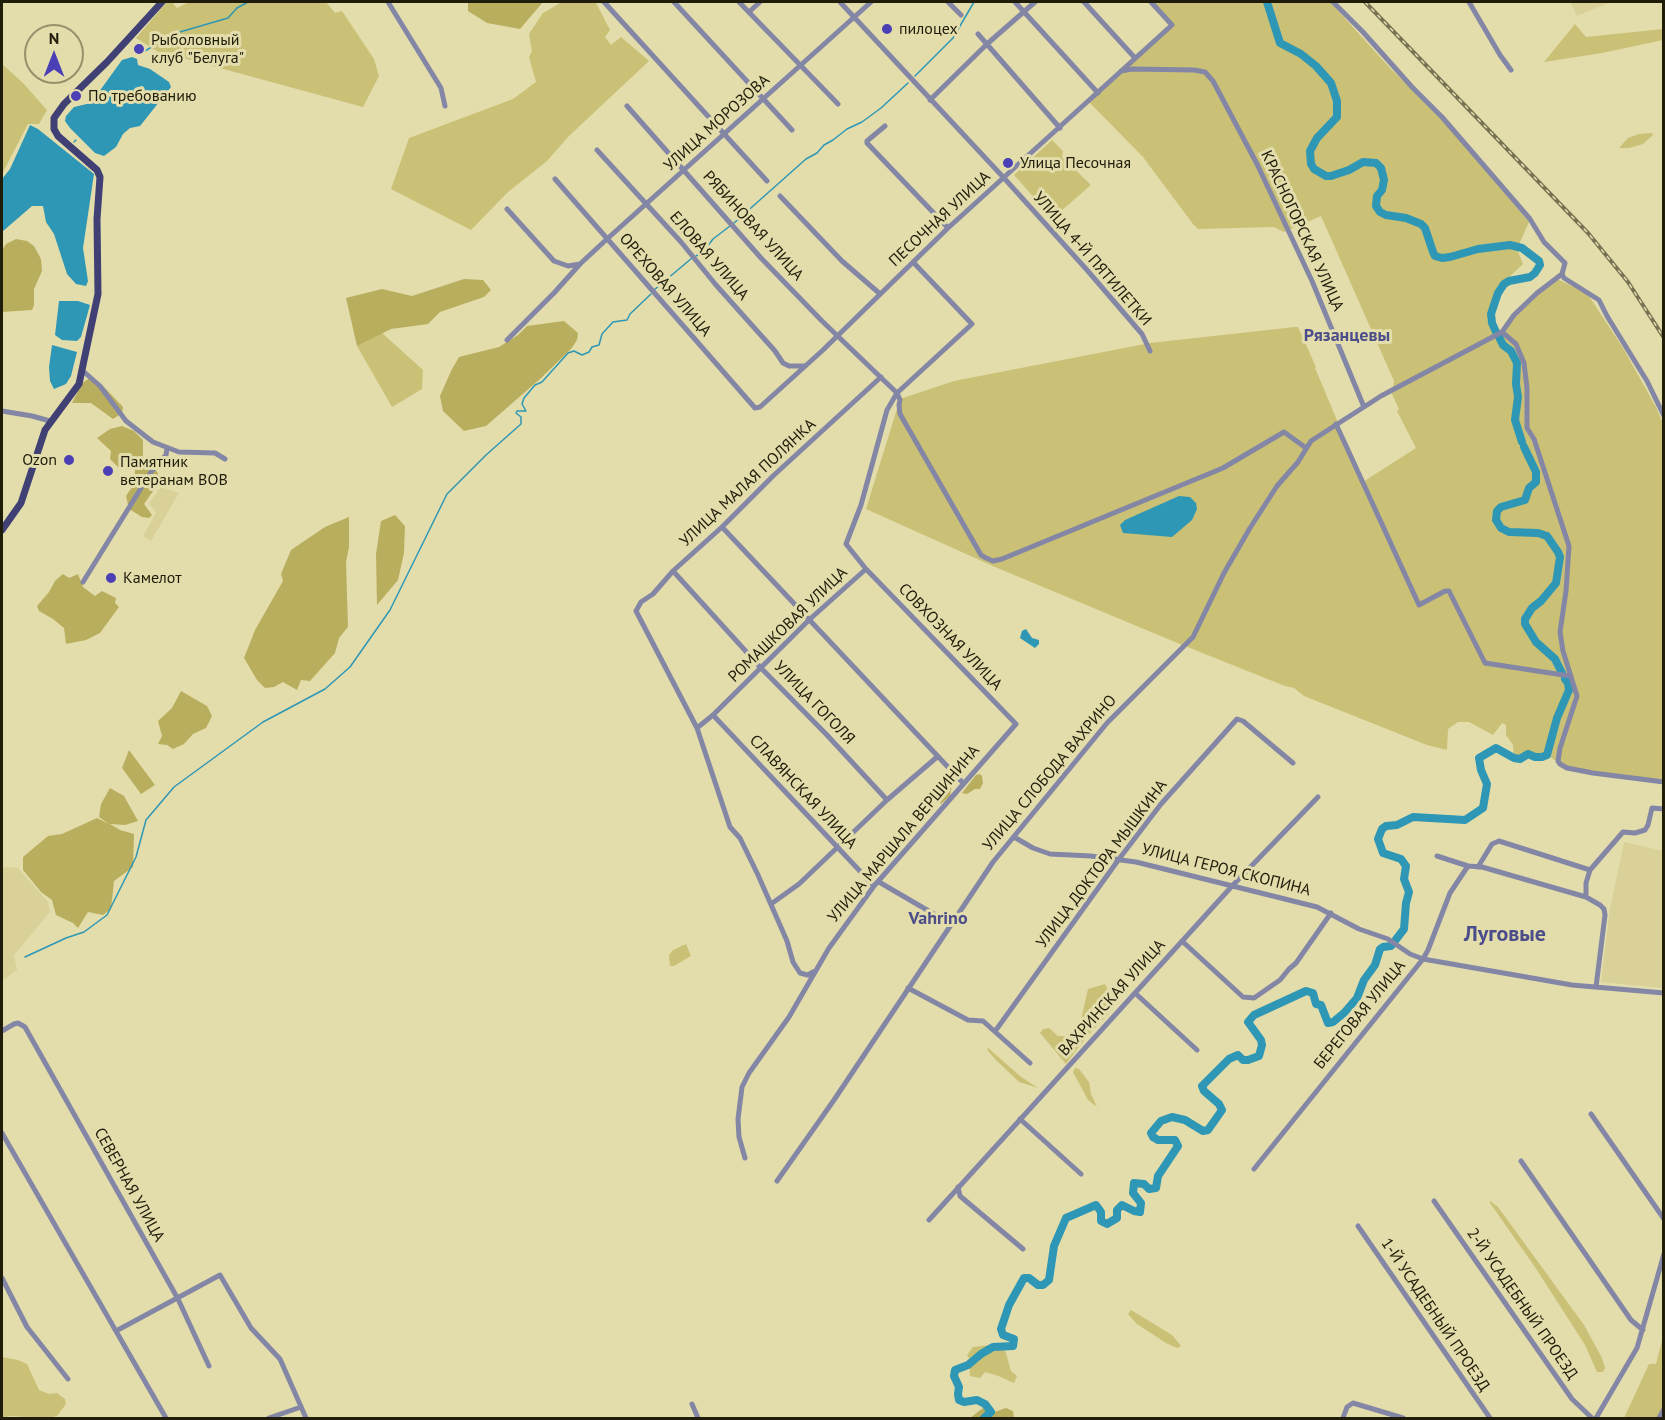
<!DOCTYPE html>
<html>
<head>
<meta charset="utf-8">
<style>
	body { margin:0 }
	#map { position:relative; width:1665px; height:1420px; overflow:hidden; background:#e3ddac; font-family:"PT Sans",sans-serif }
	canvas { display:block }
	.frame { position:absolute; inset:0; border:3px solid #1f1c0a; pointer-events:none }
	.north { position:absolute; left:24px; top:24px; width:60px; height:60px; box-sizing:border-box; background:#e3ddac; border:2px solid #95906b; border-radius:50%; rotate:0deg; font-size:16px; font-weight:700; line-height:24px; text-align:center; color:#1f1c0a }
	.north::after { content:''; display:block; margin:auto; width:21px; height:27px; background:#4b3fb5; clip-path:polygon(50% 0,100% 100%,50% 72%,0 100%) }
</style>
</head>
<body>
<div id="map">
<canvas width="1665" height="1420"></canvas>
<div class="frame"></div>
<div class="north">N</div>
</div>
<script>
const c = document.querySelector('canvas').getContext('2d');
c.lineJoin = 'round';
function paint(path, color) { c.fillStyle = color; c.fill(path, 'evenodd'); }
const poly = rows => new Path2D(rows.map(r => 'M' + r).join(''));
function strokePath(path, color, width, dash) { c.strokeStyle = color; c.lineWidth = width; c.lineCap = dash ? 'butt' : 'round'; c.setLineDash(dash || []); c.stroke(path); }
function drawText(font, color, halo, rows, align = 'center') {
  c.font = font + ' "PT Sans",sans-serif'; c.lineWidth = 6; c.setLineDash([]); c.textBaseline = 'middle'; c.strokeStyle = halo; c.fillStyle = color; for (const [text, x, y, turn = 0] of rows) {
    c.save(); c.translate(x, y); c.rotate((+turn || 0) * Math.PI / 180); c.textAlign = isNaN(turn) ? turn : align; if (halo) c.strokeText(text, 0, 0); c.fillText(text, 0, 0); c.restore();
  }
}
paint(poly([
	[1570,2,1611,2,1577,16],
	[161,487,179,493,151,541,143,536,156,513,149,503],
	[1624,842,1663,851,1663,988,1601,982,1610,909],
	[6,867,18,868,48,902,50,912,14,955,17,970,2,981,2,868]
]), '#d9d198');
paint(poly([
	[167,2,172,2,177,8,189,2,326,2,335,13,342,11,374,59,379,76,363,107,176,56,168,58,136,38],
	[562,2,596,3,610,30,605,37,611,45,621,37,649,61,569,136,547,161,508,192,471,230,391,189,409,138,513,99,536,82,529,57,532,51,529,34,543,13],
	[1153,2,1330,2,1391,69,1436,113,1529,222,1517,249,1523,264,1504,282,1493,301,1487,320,1502,332,1510,321,1555,278,1587,293,1623,348,1656,407,1664,426,1663,782,1567,768,1547,755,1542,757,1535,757,1528,754,1520,759,1514,758,1513,745,1506,735,1506,725,1502,723,1493,735,1469,722,1458,722,1448,729,1447,750,1427,745,1304,696,1294,688,1285,686,1175,642,995,567,866,509,900,399,954,381,1150,343,1295,327,1298,327,1316,367,1315,368,1363,482,1416,448,1397,411,1399,409,1392,394,1394,381,1321,216,1284,232,1274,227,1198,229,1193,224,1143,157,1087,100,1171,23],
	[1575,24,1586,37,1663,29,1663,40,1602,53,1544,62],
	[2,64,23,83,47,110,39,124,28,124,2,174],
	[1652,133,1653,135,1643,144,1629,148,1619,148,1628,138,1639,134],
	[1052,140,1063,151,1062,157,1091,185,1061,211,1059,216,1054,220,1014,175],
	[382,333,423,370,422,389,392,407,357,346],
	[686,944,691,956,674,966,670,966,669,955,673,950],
	[1105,984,1114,1001,1107,1015,1084,1040,1066,1064,1040,1033,1043,1029,1049,1028,1058,1036,1069,1036,1080,1024,1088,989],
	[987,1047,1020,1076,1038,1088,1019,1082,995,1059,988,1051],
	[1075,1068,1079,1069,1089,1082,1091,1094,1097,1107,1088,1100,1073,1072],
	[1490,1201,1498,1207,1584,1325,1602,1358,1605,1368,1603,1372,1597,1372,1585,1345,1537,1270,1490,1203],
	[1131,1310,1172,1335,1181,1346,1177,1348,1166,1343,1137,1324,1128,1314],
	[1663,1337,1663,1418,1624,1418,1649,1364,1656,1364],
	[990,1345,1004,1346,1011,1371,1017,1376,1014,1383,996,1375,985,1372,980,1378,970,1376,969,1358,967,1355,973,1347],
	[2,1357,18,1360,27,1364,39,1390,49,1394,57,1393,65,1399,66,1404,57,1416,48,1418,10,1416,2,1418]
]), '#cac076');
paint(poly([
	[468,2,543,2,520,29,487,23,468,11],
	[16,239,27,241,34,246,41,259,42,271,34,289,34,305,32,310,2,312,2,250,6,244],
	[464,279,483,280,491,290,484,297,440,312,428,324,391,329,357,346,346,298,382,289,412,296],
	[564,321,578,333,577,340,571,349,540,379,486,426,464,431,443,411,440,396,451,371,459,357,499,347,518,335,527,326],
	[90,378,105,388,123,407,122,413,113,419,91,403,72,403,82,383],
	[122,426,134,431,143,440,143,457,158,473,158,484,144,504,152,515,149,518,142,517,129,509,126,496,134,484,135,470,128,466,120,469,110,459,111,451,97,438,110,429],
	[395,515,405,526,404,553,398,580,377,605,376,554,381,521],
	[349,517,349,547,346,562,348,627,339,638,335,653,310,681,301,680,297,690,283,682,274,687,265,688,257,680,244,658,255,630,283,581,281,574,291,550,325,527],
	[63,574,69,578,78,574,83,587,95,596,102,591,116,598,115,603,119,607,100,633,86,640,66,644,64,628,53,619,39,611,37,606,49,592,55,581],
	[181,691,207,706,212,716,206,728,193,734,184,744,173,749,167,745,158,744,162,736,158,721,172,708],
	[129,750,155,785,141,794,122,768],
	[980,774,982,776,983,783,980,789,975,789,967,794,962,793,976,775],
	[945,776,952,785,950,796,941,804,932,793],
	[110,788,124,796,138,821,125,825,110,824,120,830,134,834,133,867,114,881,111,909,103,915,88,912,78,928,73,923,56,915,52,900,41,892,23,870,23,857,48,836,62,834,97,818,109,824,99,817,101,804],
	[983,1408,989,1414,1006,1408,1013,1411,1014,1418,970,1418]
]), '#b9ae5e');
paint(poly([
	[132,57,137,59,138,65,150,69,169,82,171,87,140,126,130,128,123,134,116,147,104,156,95,153,70,128,65,121,66,116,74,107,91,103,122,60],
	[30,125,38,129,94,174,83,248,88,281,86,286,76,284,67,274,54,234,46,222,43,206,32,206,2,232,2,179,10,169],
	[59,301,78,301,90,305,81,337,77,341,62,340,55,335],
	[52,345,77,352,71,376,66,384,54,389,50,381,49,367],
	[1179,496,1190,497,1196,503,1197,509,1192,520,1172,537,1123,533,1120,525,1125,520],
	[1026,629,1032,638,1039,640,1039,644,1035,648,1020,638,1022,631]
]), '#2e97b5');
strokePath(poly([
	[140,54,173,34,228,18,237,8,248,2],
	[915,76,953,38,974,2],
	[74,142,76,140],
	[734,223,806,159,817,153,824,145,833,140,847,129,862,122,881,108,908,83],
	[696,256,704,251,713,239,730,226],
	[654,290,692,258],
	[25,957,66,938,84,932,107,915,136,857,146,820,174,787,263,722,325,689,350,667,390,610,447,494,486,455,521,424,521,417,516,413,517,411,526,411,522,404,524,398,535,385,542,382,568,353,574,351,582,355,589,352,592,347,599,345,602,334,613,322,627,320,630,314,651,294]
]), '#2e97b5', 1.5);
strokePath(poly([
	[1267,2,1280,43,1301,54,1316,66,1331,83,1337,101,1337,117,1317,138,1310,151,1311,164,1314,169,1326,176,1331,176,1349,170,1363,162,1376,163,1381,168,1384,180,1382,190,1377,196,1376,206,1380,212,1386,215,1406,218,1421,224,1425,228,1433,252,1435,256,1442,258,1450,257,1478,249,1510,245,1522,248,1539,261,1540,265,1535,273,1530,277,1509,281,1504,284,1498,293,1491,314,1492,323,1496,332],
	[1499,337,1503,345,1511,351,1517,363,1516,384,1518,397,1515,420,1522,442],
	[1524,447,1536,472,1536,482,1529,488,1525,500,1501,507,1497,511,1496,520,1501,528,1509,532,1538,533,1547,536,1558,552,1560,557,1556,583,1541,601,1532,608,1525,619,1525,624,1536,642,1555,659,1562,673],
	[984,1418,991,1412,985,1404,977,1400,964,1402,959,1400,958,1394,959,1387,954,1376,955,1370,968,1365,981,1354,993,1347,1013,1346,1014,1339,1003,1335,1001,1329,1009,1305,1024,1278,1029,1278,1038,1285,1043,1285,1049,1280,1054,1246,1066,1218,1096,1205,1101,1212,1101,1221,1107,1224,1117,1218,1117,1210,1122,1205,1134,1211,1140,1212,1141,1203,1133,1193,1134,1183,1144,1184,1149,1189,1156,1188,1158,1176,1178,1146,1175,1140,1158,1140,1153,1137,1151,1133,1161,1121,1172,1117,1185,1120,1203,1131,1208,1130,1222,1110,1219,1104,1204,1091,1202,1086,1229,1059,1238,1055,1243,1060,1248,1060,1259,1056,1262,1045,1261,1040,1248,1022,1254,1015,1306,991,1313,993,1316,1004,1321,1005,1328,1023,1333,1022,1344,1013,1357,998,1364,980,1375,965,1380,949,1383,947,1391,946,1404,929,1406,903,1409,892,1404,879,1406,866,1401,859,1383,853,1378,839,1382,829,1386,826,1397,825,1413,817,1465,820,1483,808,1487,784,1481,770,1479,758,1496,748,1514,758,1520,759,1528,754,1535,757,1542,757,1547,755,1557,718,1569,690,1568,683,1565,679]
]), '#2e97b5', 8);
strokePath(poly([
	[388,2,441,88,445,106],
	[604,2,767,181],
	[674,2,792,130],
	[739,2,838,104],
	[840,2,1004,178,1087,270,1142,334,1150,351],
	[948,2,961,15],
	[1015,2,1098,93],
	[1084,2,1135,58],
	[1333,2,1363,32,1412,87,1442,117,1530,219,1544,242,1565,263,1562,274,1564,278,1599,300,1607,316,1647,381,1664,416],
	[1469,2,1500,55,1511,70],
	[749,12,760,2],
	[978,34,1060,128],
	[1121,71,1132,69,1194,70,1205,72,1213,81,1257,164,1312,281,1364,407],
	[930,100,987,44,1035,2],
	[627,106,761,258,822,321,897,393,900,400,899,405,900,414,981,555,986,558,993,561,1002,559,1223,468,1284,432,1306,448],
	[885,126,867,141,867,143,948,228],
	[597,150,681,242,716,285,775,351,783,363,789,366,805,366],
	[555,179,755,408,760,407,823,350,948,228,1172,25,1151,2],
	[780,196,842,261,879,293],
	[507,209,554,261,568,266,580,264],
	[1502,332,1516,344,1524,363,1527,388,1527,428,1534,439,1569,546,1566,591,1560,632,1563,651,1577,696,1560,748,1558,761,1560,764,1567,768,1593,773,1664,782],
	[507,340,554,293,580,264,607,239,871,2],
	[83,371,100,386,126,421,153,442,179,452,215,453,225,459],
	[2,411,32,416,50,421],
	[1336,424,1419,605,1445,591,1449,591,1485,663,1570,676],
	[722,527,963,783],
	[673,571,761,668,826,734,887,800],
	[83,582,151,472,166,455,167,449],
	[713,715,874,886],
	[697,728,713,715,810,619,866,569],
	[1014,837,1033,848,1050,854,1091,856,1136,862,1317,907,1359,929,1388,939,1410,954,1423,959,1572,985,1664,993],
	[1437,856,1468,866,1482,867,1586,897],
	[1478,867,1492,844,1499,841,1590,870],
	[879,882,951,924],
	[771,904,799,884,887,800,937,757],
	[1182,941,1243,997,1254,998,1280,980,1289,969,1296,963,1331,913],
	[813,972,808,975,800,973,793,962,787,941,758,875,740,838,730,827,697,728,636,611,641,602,653,594,673,571,722,527,773,476,881,377],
	[1596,987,1605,915,1604,909,1600,905,1586,897,1586,883,1590,870,1623,832,1635,833,1645,830,1648,825,1652,808,1664,809],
	[908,988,968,1020,983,1021,1030,1063],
	[1135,993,1197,1050],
	[996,1030,1119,859,1161,804,1237,719,1243,721,1293,763],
	[2,1031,14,1024,18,1023,25,1027,178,1299,209,1366],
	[1591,1114,1664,1219],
	[1020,1119,1081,1174],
	[2,1133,166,1418],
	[745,1158,739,1137,738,1119,742,1087,749,1073,789,1017,829,948,874,886,1016,724,866,569,846,544,861,505,887,410,897,393,972,324,913,262],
	[1521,1161,1631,1320,1643,1330],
	[1254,1169,1423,959,1428,950,1450,893,1468,866],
	[777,1181,834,1100,993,862,1107,723,1193,637,1224,573,1250,528,1277,486,1298,462,1311,441,1381,396,1502,332,1514,315,1537,293,1562,274],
	[958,1187,960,1196,1023,1249],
	[1434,1201,1572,1399,1592,1418],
	[929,1220,1233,885,1318,797],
	[1358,1226,1490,1418],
	[2,1278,27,1327,68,1379],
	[116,1331,220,1275,251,1328,280,1359,306,1418],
	[692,1404,698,1418],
	[269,1418,301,1407],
	[1343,1418,1347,1407,1353,1403,1403,1418],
	[1596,1418,1637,1348,1664,1254],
	[1659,1418,1664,1409]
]), '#8486a5', 5);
strokePath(poly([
	[2,530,21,503,45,430,79,384,98,294,97,219,100,177,97,170,58,136,54,129,54,118,64,104,107,62,162,2]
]), '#404075', 7);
const rail = poly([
	[1365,2,1588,233,1628,282,1664,338]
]);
strokePath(rail, '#767252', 4);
strokePath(rail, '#e3ddac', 1.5, [4.5]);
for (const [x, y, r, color] of [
	[887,29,6,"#4b3fb5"],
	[139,49,6,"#4b3fb5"],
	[76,96,6,"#4b3fb5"],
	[1008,163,6,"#4b3fb5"],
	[69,460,6,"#4b3fb5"],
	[108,471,6,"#4b3fb5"],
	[111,578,6,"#4b3fb5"]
]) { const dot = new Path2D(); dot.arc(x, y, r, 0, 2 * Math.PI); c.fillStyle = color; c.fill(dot); strokePath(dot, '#e3ddac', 2); }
drawText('16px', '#1f1c0a', '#e3ddac', [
	["пилоцех",899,29],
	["Рыболовный",151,40],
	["клуб \"Белуга\"",151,58],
	["По требованию",88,96],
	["Улица Песочная",1020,163],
	["Ozon",57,460,"right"],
	["Памятник",120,462],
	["ветеранам ВОВ",120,480],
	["Камелот",123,578]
], 'left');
drawText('16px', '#1f1c0a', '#e3ddac', [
	["УЛИЦА МОРОЗОВА",717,123,-42],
	["ПЕСОЧНАЯ УЛИЦА",940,219,-43],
	["РЯБИНОВАЯ УЛИЦА",753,226,48],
	["КРАСНОГОРСКАЯ УЛИЦА",1302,231,65],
	["ЕЛОВАЯ УЛИЦА",709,256,49],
	["УЛИЦА 4-Й ПЯТИЛЕТКИ",1092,259,49],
	["ОРЕХОВАЯ УЛИЦА",665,285,49],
	["УЛИЦА МАЛАЯ ПОЛЯНКА",748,483,-43],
	["РОМАШКОВАЯ УЛИЦА",788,625,-44],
	["СОВХОЗНАЯ УЛИЦА",950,637,46],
	["УЛИЦА ГОГОЛЯ",814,703,46],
	["УЛИЦА СЛОБОДА ВАХРИНО",1050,773,-50],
	["СЛАВЯНСКАЯ УЛИЦА",803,792,47],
	["УЛИЦА МАРШАЛА ВЕРШИНИНА",904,834,-50],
	["УЛИЦА ДОКТОРА МЫШКИНА",1102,864,-53],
	["УЛИЦА ГЕРОЯ СКОПИНА",1226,870,14],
	["ВАХРИНСКАЯ УЛИЦА",1112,998,-48],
	["БЕРЕГОВАЯ УЛИЦА",1360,1015,-51],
	["СЕВЕРНАЯ УЛИЦА",129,1185,61],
	["2-Й УСАДЕБНЫЙ ПРОЕЗД",1522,1304,55],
	["1-Й УСАДЕБНЫЙ ПРОЕЗД",1435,1315,56]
]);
drawText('bold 18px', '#4b4c8a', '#e3ddac', [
	["Рязанцевы",1347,336],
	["Vahrino",938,919]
]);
drawText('bold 22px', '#4b4c8a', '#e3ddac', [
	["Луговые",1505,935]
]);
</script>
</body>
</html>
